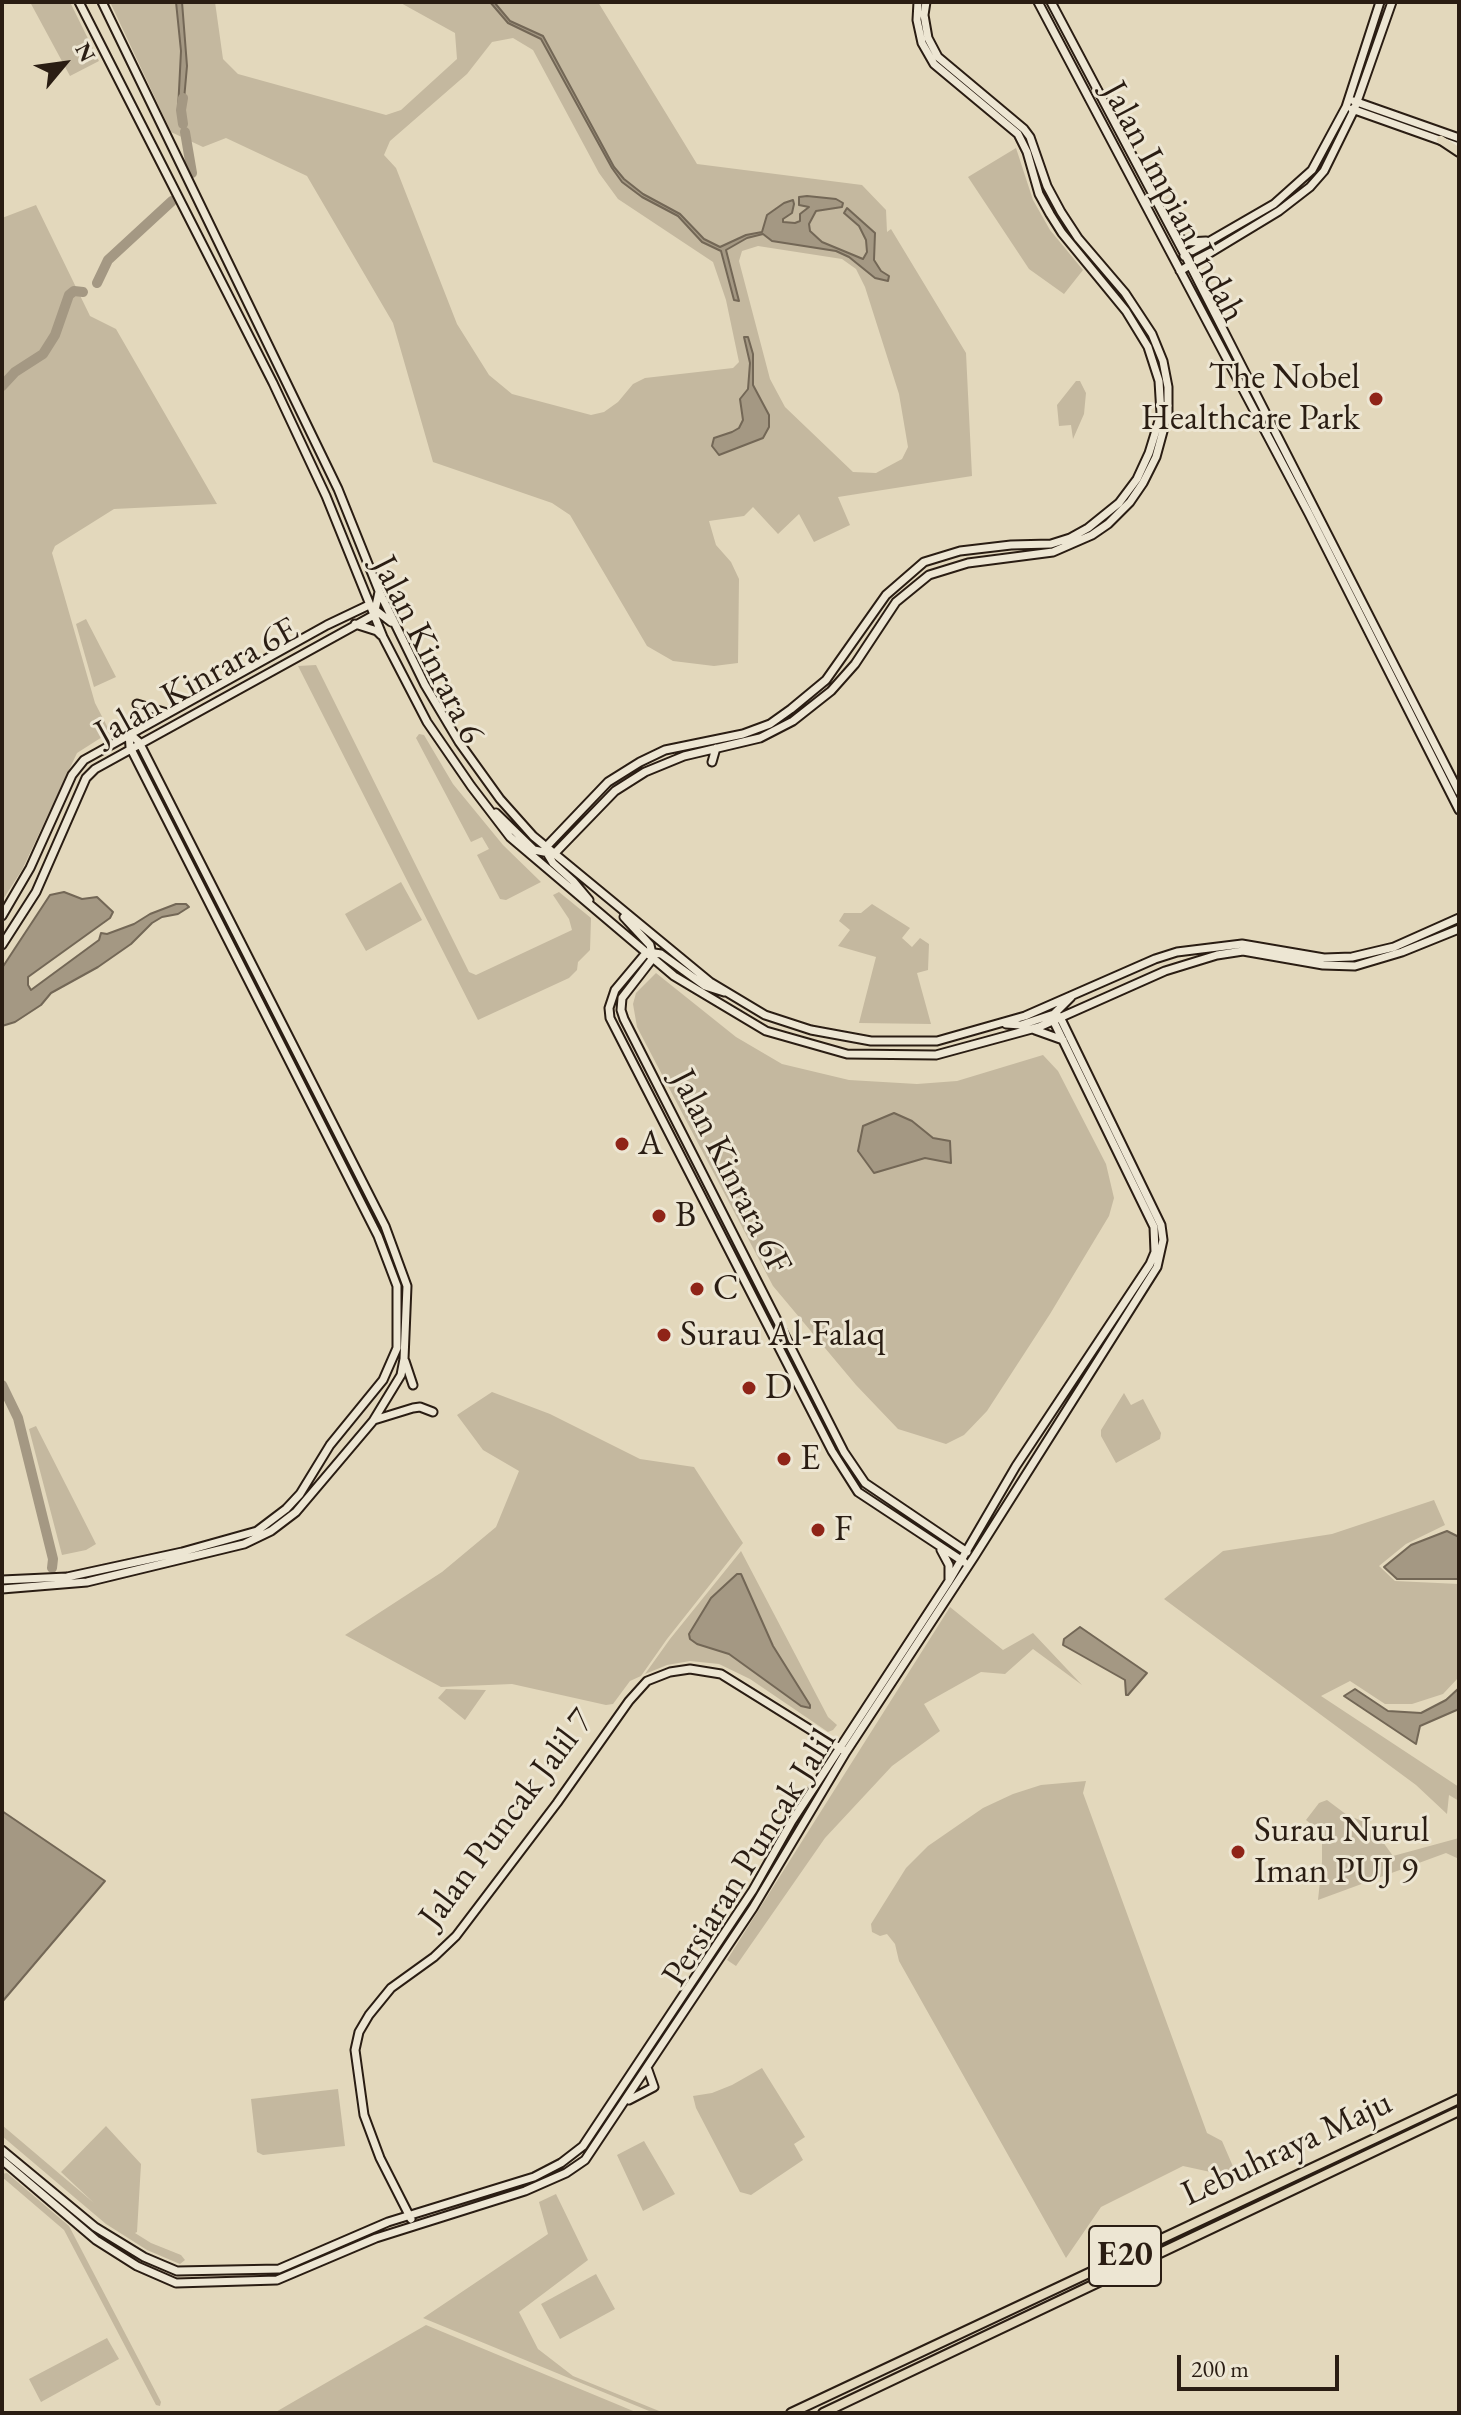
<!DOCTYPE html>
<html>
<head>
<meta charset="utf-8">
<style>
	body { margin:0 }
	#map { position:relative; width:1461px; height:2415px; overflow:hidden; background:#e3d8bc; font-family:"EB Garamond",serif }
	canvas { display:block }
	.frame { position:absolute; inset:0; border:4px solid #2a1d13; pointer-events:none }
	.north { position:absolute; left:24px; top:24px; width:80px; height:80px; -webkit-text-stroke:6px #ede6d3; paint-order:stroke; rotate:61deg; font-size:22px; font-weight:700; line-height:32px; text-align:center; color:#2a1d13 }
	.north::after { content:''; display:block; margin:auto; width:28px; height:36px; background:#2a1d13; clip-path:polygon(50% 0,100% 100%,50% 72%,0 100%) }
	.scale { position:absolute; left:1177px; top:2355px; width:162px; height:36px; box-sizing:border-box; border:4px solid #2a1d13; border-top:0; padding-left:10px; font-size:24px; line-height:28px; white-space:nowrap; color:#2a1d13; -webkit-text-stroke:6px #ede6d3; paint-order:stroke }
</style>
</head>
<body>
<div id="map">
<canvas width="1461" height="2415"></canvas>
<div class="frame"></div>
<div class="north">N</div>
<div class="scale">200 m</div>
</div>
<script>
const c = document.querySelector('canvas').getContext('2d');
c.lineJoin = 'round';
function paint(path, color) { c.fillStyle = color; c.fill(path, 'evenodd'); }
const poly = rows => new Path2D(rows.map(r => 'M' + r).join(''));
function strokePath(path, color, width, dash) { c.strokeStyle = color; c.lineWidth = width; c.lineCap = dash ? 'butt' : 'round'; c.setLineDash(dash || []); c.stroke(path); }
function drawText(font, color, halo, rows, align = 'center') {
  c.font = font + ' "EB Garamond",serif'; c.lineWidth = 6; c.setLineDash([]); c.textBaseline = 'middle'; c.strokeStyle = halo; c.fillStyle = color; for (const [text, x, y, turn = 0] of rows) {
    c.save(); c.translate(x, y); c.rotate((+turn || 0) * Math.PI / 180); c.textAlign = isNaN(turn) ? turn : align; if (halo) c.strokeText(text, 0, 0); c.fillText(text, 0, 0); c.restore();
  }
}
paint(poly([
	[30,2,70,2,99,61,70,76],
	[110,2,215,2,223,59,238,74,386,115,401,110,457,59,455,33,399,2,598,2,697,164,862,185,886,210,887,232,891,229,966,353,972,476,838,497,850,525,814,542,799,514,778,534,753,507,744,516,709,521,716,545,731,562,739,579,738,663,714,666,673,661,647,646,570,515,552,503,433,462,393,323,307,176,226,138,203,147,171,132],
	[513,38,533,50,599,173,618,199,713,262,726,300,739,362,733,368,645,378,633,384,618,402,604,412,591,415,512,394,489,375,457,324,396,168,384,155,390,141,467,74,492,42],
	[758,246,842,259,856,269,865,287,899,394,908,447,902,459,876,473,853,472,785,407,770,379,739,261,742,251],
	[1016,148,1033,200,1050,230,1083,270,1064,294,1029,269,968,177],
	[36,205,90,316,116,329,217,504,114,509,55,546,52,553,95,703,110,732,77,753,22,870,2,901,2,218],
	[1076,381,1080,381,1086,393,1084,414,1073,439,1071,425,1059,426,1057,405],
	[86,619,116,677,94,687,76,624],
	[316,665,469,972,476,975,572,930,569,919,553,895,559,892,591,918,590,950,578,962,577,970,569,978,478,1020,298,666],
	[419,734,424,735,453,784,503,845,541,882,506,900,500,899,477,855,489,849,482,837,471,842,416,738],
	[401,882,422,920,366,951,345,914],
	[872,904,910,928,902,938,912,947,920,938,929,944,928,970,917,973,931,1024,859,1023,876,957,838,946,850,930,839,921,844,913,861,913],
	[656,973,736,1037,782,1064,849,1080,917,1084,957,1081,1043,1055,1058,1071,1106,1164,1114,1198,1109,1216,1050,1314,987,1411,964,1435,946,1444,898,1429,856,1385,773,1286,637,1027,633,1004,636,993],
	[492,1392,550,1414,640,1459,694,1467,743,1543,667,1639,641,1676,630,1681,613,1704,606,1705,512,1684,441,1687,345,1635,442,1572,496,1527,519,1471,483,1450,457,1415],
	[1124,1393,1131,1405,1143,1399,1161,1433,1160,1439,1116,1463,1101,1436,1101,1430],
	[36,1426,96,1544,86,1550,62,1555,29,1429],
	[1434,1500,1445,1525,1406,1544,1379,1566,1395,1581,1459,1584,1459,1677,1443,1694,1412,1704,1385,1704,1350,1681,1321,1696,1459,1787,1459,1801,1449,1795,1447,1814,1416,1785,1164,1599,1223,1551,1332,1534],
	[741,1551,828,1717,837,1725,833,1730,828,1732,750,1679,719,1664,690,1661,667,1665,645,1674,670,1639],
	[950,1607,1003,1650,1033,1633,1082,1685,1033,1649,1005,1674,981,1672,924,1704,940,1731,892,1766,825,1838,736,1966,727,1960],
	[446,1689,486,1690,465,1720,438,1698],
	[1086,1781,1083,1793,1207,2133,1222,2141,1238,2178,1183,2166,1101,2207,1066,2258,899,1961,895,1944,887,1934,880,1936,872,1932,871,1924,906,1868,928,1846,983,1808,1013,1794,1041,1785],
	[1327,1800,1347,1815,1370,1824,1393,1856,1459,1838,1459,1859,1446,1853,1318,1900,1322,1862,1322,1833,1306,1820,1319,1803],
	[762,2068,805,2137,794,2144,803,2160,751,2195,740,2192,696,2108,693,2096,712,2093,732,2085],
	[338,2089,345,2146,263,2155,257,2152,251,2099],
	[2,2125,94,2203,61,2172,106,2126,141,2164,137,2232,135,2233,151,2243,181,2255,185,2260,180,2264,147,2250,106,2224,2,2136],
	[644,2141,675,2194,643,2211,617,2155],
	[7,2173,69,2226,161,2402,160,2406,156,2405,64,2230,2,2177,2,2174],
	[556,2194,588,2260,519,2312,538,2349,573,2376,664,2413,654,2413,423,2318,548,2234,539,2202],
	[596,2274,615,2309,560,2339,541,2304],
	[426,2325,638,2413,274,2413],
	[107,2338,119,2359,41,2402,29,2379]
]), '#c4b89f');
const water = poly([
	[176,2,182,2,187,66,183,111,178,110,181,51,176,2],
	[490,2,494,2,510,21,543,36,614,167,624,179,643,194,680,214,704,239,720,247,746,235,762,232,767,215,784,203,793,200,794,204,792,213,783,219,783,222,795,223,800,221,800,214,809,207,799,205,799,197,807,196,836,199,843,203,842,207,816,211,809,224,810,231,822,242,863,259,867,252,866,240,859,226,844,213,847,208,875,233,874,260,881,271,889,276,888,281,875,278,849,257,836,251,772,241,763,234,747,238,726,250,739,301,734,300,721,251,702,242,678,216,642,197,622,182,612,168,541,39,508,23,490,2],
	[744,337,748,337,753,354,753,385,769,415,769,427,763,438,719,455,712,446,714,438,732,432,739,428,743,420,740,399,748,389,750,363,744,337],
	[64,892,82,899,97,897,113,912,110,918,28,977,28,985,31,990,99,940,101,933,107,934,134,924,150,914,176,904,186,904,189,907,178,914,162,917,152,923,131,944,98,967,51,993,41,1005,15,1022,2,1026,2,968,50,895,64,892],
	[894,1113,912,1121,933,1138,950,1141,951,1163,925,1158,874,1173,858,1151,863,1126,894,1113],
	[1447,1531,1459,1537,1459,1579,1397,1579,1384,1567,1411,1545,1447,1531],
	[737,1574,741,1574,773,1646,810,1705,810,1708,801,1706,729,1654,697,1644,690,1639,689,1634,711,1598,737,1574],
	[1080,1627,1147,1673,1128,1695,1126,1695,1125,1680,1063,1645,1064,1639,1080,1627],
	[1459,1688,1459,1709,1420,1726,1416,1744,1344,1696,1355,1689,1388,1711,1421,1713,1446,1700,1459,1688],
	[2,1811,105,1881,2,2002,2,1811]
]);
paint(water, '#a49883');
strokePath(water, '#736756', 2);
strokePath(poly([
	[183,98,181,110,183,124],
	[185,132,192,173],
	[97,283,108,260,172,201],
	[2,386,15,372,43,354,55,335,69,295,74,291,83,292],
	[2,1385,18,1418,53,1559,52,1568]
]), '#a49883', 10);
const secondary = poly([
	[79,2,273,383,326,496,383,637,427,722,471,786,510,837,674,976,766,1031,847,1054,936,1055,1039,1027,1165,971,1217,955,1243,951,1323,965,1355,966,1402,952,1459,929],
	[102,2,338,489,379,591,425,685,459,742,500,799,533,836,710,982,765,1015,811,1030,871,1041,937,1041,1025,1016,1155,959,1177,952,1242,944,1324,958,1352,957,1394,947,1459,918],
	[1038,2,1309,514,1459,810],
	[1051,2,1185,255,1459,792],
	[1354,101,1459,138],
	[1352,109,1459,147],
	[1176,236,1187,242,1206,241],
	[1184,256,1274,204,1312,170,1346,107,1380,2],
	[1180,271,1279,211,1310,187,1324,171,1354,110,1392,2],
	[355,624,377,631,381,635],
	[137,704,167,713],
	[712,762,716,748],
	[496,813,534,850,554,854],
	[546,847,608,782,640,762,665,750,743,734,770,724,791,709,826,680,886,595,924,562,960,551,1011,545,1051,544,1070,538,1088,528,1119,503,1137,479,1149,453,1161,414,1159,381,1148,347,1126,311,1062,233,1050,214,1039,194,1027,152,1018,134,934,64,922,43,917,20,918,2],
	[547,853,553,863,573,881,589,900],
	[554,854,615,791,645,772,684,756,760,738,793,721,831,691,855,664,896,602,929,575,968,563,1053,552,1092,535,1108,524,1130,502,1143,483,1156,457,1168,413,1168,387,1163,361,1152,334,1125,293,1078,238,1061,212,1047,186,1030,137,1024,129,938,57,928,38,924,15,926,2],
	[2,916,30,868,72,775,84,760,327,625,369,605,391,622],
	[624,917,650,945,653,958,622,998,621,1010,624,1019,844,1452,865,1483,967,1552],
	[2,945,36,892,86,778,95,769,374,615,379,592],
	[648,952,661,954,705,986,724,992],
	[646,953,615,990,609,1008,610,1018,832,1451,858,1492,964,1562],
	[1006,1024,1021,1025,1054,1014],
	[1035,1030,1063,1040],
	[405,1361,413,1385],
	[374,1420,413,1408,420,1407,433,1412],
	[941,1550,949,1565,949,1579],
	[2,1580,67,1577,182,1552,257,1531,286,1509,300,1494,330,1445,383,1380,397,1348,397,1286,378,1236,130,747,129,733],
	[2,1589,87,1582,244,1544,271,1531,296,1512,373,1421,401,1375,404,1359,407,1286,385,1226,139,742,129,733],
	[629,2100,654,2087,648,2070],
	[2,2150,95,2227,144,2257,177,2271,279,2269,388,2222,534,2177,561,2163,583,2146,753,1890,792,1821,949,1581,1016,1466,1150,1264,1155,1252,1154,1227,1053,1020,1054,1014,1071,997],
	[2,2160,96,2240,137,2266,176,2283,277,2280,376,2238,525,2191,566,2173,585,2160,753,1908,846,1752,974,1557,1157,1267,1163,1240,1161,1225,1060,1017,1054,1014],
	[411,2219,380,2158,364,2115,355,2050,359,2032,369,2015,391,1988,434,1957,456,1936,557,1803,629,1701,647,1681,670,1672,690,1669,721,1674,843,1750]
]);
const highway = poly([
	[1441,140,1459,152],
	[791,2413,1459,2099],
	[823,2413,1459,2111]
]);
strokePath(secondary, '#2a1d13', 11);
strokePath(highway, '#2a1d13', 12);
strokePath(secondary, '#ede6d3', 7);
strokePath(highway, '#e3d8bc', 8);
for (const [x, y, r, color] of [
	[1376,399,8,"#8f2418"],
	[622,1144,8,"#8f2418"],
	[659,1216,8,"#8f2418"],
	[697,1289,8,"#8f2418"],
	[664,1335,8,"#8f2418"],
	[749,1388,8,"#8f2418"],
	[784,1459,8,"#8f2418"],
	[818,1530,8,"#8f2418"],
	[1238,1852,8,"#8f2418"]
]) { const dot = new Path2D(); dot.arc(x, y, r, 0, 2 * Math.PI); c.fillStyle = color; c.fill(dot); strokePath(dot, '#ede6d3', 3); }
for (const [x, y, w] of [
	[1125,2256,72]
]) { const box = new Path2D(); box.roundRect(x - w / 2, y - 30, w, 60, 6); c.fillStyle = '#ede6d3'; c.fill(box); strokePath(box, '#2a1d13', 2); }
drawText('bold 34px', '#2a1d13', null, [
	["E20",1125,2256]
]);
drawText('36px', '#2a1d13', '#ede6d3', [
	["Jalan Impian Indah",1173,202,62],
	["Jalan Kinrara 6",427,650,63],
	["Jalan Kinrara 6E",197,682,-29],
	["Jalan Kinrara 6F",730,1172,63],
	["Jalan Puncak Jalil 7",507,1819,-53],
	["Persiaran Puncak Jalil",750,1858,-58],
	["Lebuhraya Maju",1287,2149,-25]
]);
drawText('36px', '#2a1d13', '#ede6d3', [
	["The Nobel",1360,378,"right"],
	["Healthcare Park",1360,419,"right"],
	["A",638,1144],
	["B",675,1216],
	["C",713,1289],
	["Surau Al-Falaq",680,1335],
	["D",765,1388],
	["E",800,1459],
	["F",834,1530],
	["Surau Nurul",1254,1831],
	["Iman PUJ 9",1254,1872]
], 'left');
</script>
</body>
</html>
